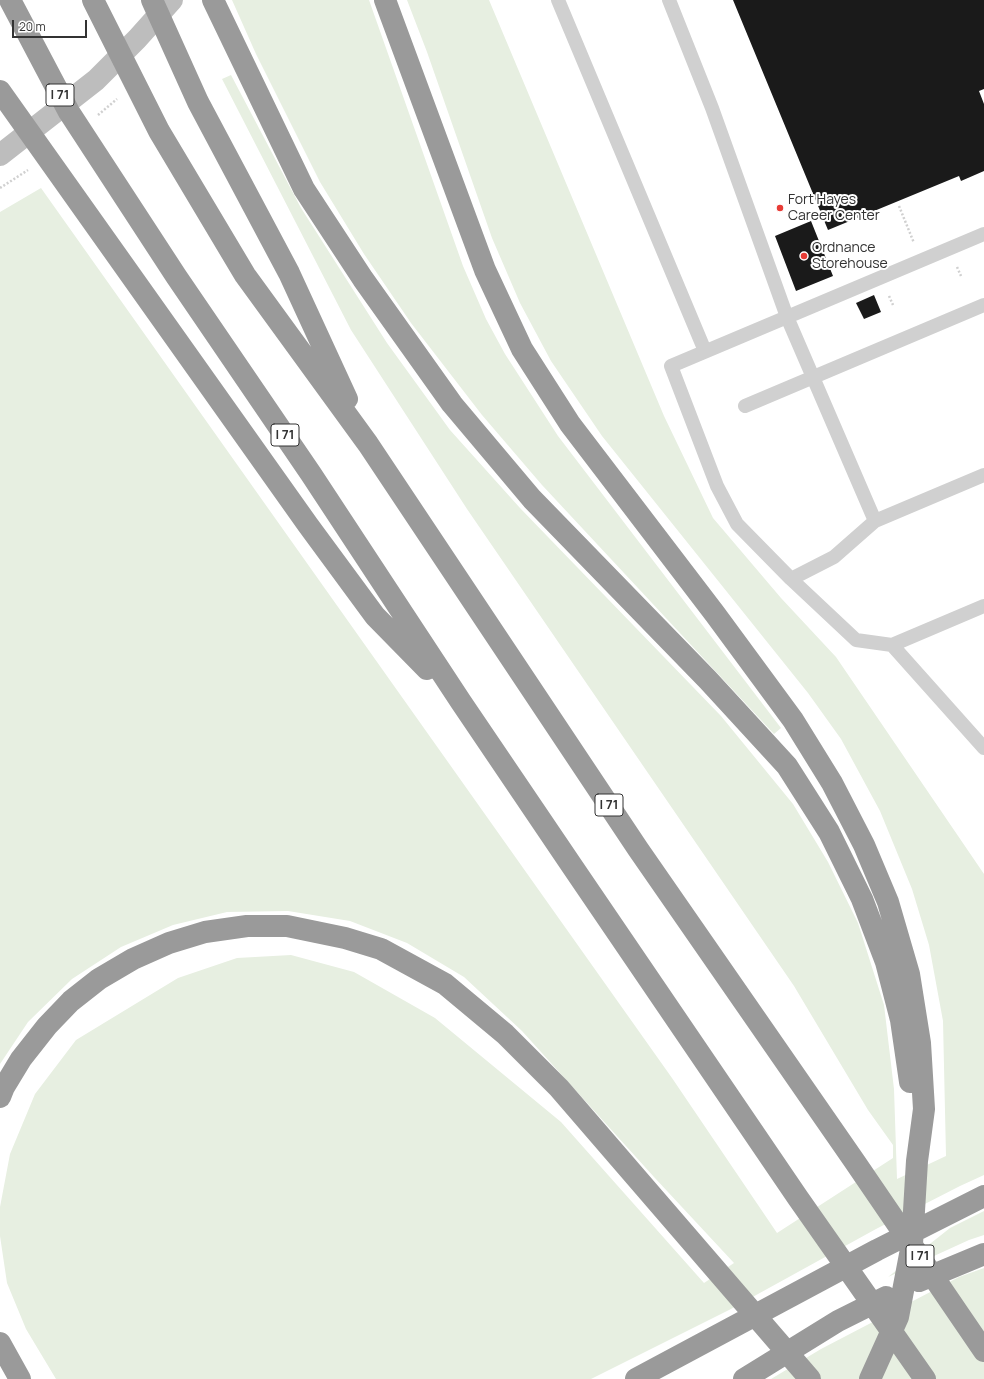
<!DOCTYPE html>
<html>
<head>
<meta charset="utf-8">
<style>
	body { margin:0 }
	#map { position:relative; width:984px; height:1379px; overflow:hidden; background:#fff; font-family:Manrope,sans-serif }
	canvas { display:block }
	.scale { position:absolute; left:12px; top:20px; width:75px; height:18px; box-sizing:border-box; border:2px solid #333; border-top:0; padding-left:5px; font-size:12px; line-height:14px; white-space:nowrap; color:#333; -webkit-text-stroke:3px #fff; paint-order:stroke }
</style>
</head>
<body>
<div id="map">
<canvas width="984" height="1379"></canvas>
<div class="scale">20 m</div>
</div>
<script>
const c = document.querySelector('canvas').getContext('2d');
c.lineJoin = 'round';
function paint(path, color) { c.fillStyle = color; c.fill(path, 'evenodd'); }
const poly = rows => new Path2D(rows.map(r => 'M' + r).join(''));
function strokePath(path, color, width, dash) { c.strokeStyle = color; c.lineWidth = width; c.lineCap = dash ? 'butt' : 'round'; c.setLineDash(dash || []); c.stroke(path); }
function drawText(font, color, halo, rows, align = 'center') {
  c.font = font + ' Manrope,sans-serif'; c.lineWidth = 4; c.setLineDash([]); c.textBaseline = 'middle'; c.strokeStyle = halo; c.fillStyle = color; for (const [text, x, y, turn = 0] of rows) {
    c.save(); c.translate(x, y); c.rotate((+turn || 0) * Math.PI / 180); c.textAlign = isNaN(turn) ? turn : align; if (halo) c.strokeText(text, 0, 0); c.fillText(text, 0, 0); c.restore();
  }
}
paint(poly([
	[232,0,369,0,463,266,486,319,505,354,558,436,781,728,774,734,542,485,482,415,411,323,364,254,320,182,256,54],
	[407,0,489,0,664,416,713,518,781,598,836,657,984,874,984,1175,960,1186,876,1229,729,1310,591,1379,56,1379,26,1329,7,1283,0,1236,0,1207,10,1154,35,1094,76,1040,178,978,237,958,291,955,354,972,435,1018,561,1122,704,1283,734,1263,654,1177,522,1031,464,977,407,943,350,921,288,911,227,912,173,925,121,947,72,979,28,1022,0,1064,0,212,41,188,672,1078,777,1233,893,1158,893,1145,868,1110,794,986,467,509,351,330,222,79,231,75,301,208,387,343,450,430,520,508,721,716,793,804,828,862,858,923,884,1005,894,1089,897,1179,946,1156,943,1021,929,945,912,889,880,811,841,739,808,693,602,436,551,361,520,303,492,238,427,52],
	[984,1211,984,1235,969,1240,888,1277,950,1228],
	[984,1268,984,1379,771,1379,821,1349,959,1277]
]), '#e7efe1');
paint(poly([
	[733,0,984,0,984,89,979,91,984,104,984,171,961,181,959,176,828,230],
	[811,221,833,276,796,291,775,236],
	[874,295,881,312,864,319,856,303]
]), '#1a1a1a');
strokePath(poly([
	[98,115,117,99],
	[0,188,28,170],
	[899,206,914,243],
	[957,267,961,276],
	[889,296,893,305]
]), '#d0d0d0', 2.5, [2, 2]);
strokePath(poly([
	[558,0,705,351],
	[669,0,712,108,787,317,875,521],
	[984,234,671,366,717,486,737,524,791,579,856,640,892,645,984,748],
	[745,406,984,305],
	[791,579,834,557,875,521,984,475],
	[892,645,984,606]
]), '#d0d0d0', 14);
strokePath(poly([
	[0,155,96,80,137,39,172,0]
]), '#bdbdbd', 22);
strokePath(poly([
	[10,0,69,112,176,276,311,474,461,702,572,866,798,1198,925,1379],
	[93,0,159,131,245,275,368,444,638,849,855,1162,984,1351],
	[152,0,198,102,289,273,347,399],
	[213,0,304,189,363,279,452,404,532,499,708,680,787,766,829,832,862,899,886,962,901,1020,910,1082],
	[385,0,485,270,522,349,570,424,715,614,793,720,832,783,864,845,888,902,909,974,920,1043,924,1109,917,1161,912,1244,898,1317,870,1379],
	[0,91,308,525,375,616,427,669],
	[0,1097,4,1087,21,1059,47,1026,71,1001,99,979,133,959,169,943,205,932,247,926,287,926,345,938,381,949,445,984,505,1034,559,1088,810,1379],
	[919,1281,984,1254],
	[0,1343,20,1379],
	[636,1379,877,1250,984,1196],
	[744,1379,838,1321,886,1297]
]), '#9a9a9a', 22);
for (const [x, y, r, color] of [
	[780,208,4,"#e83c36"],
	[804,256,4,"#e83c36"]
]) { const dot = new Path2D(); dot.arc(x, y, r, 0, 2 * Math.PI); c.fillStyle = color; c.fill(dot); strokePath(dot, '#fff', 1.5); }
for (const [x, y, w] of [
	[60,95,28],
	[285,435,28],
	[609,805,28],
	[920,1256,28]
]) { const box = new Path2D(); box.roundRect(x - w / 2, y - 11, w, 22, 3); c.fillStyle = '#fff'; c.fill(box); strokePath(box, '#333', 1); }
drawText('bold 13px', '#333', null, [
	["I 71",60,95],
	["I 71",285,435],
	["I 71",609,805],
	["I 71",920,1256]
]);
drawText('14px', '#333', '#fff', [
	["Fort Hayes",788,200],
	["Career Center",788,216],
	["Ordnance",812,248],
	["Storehouse",812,264]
], 'left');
</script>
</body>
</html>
